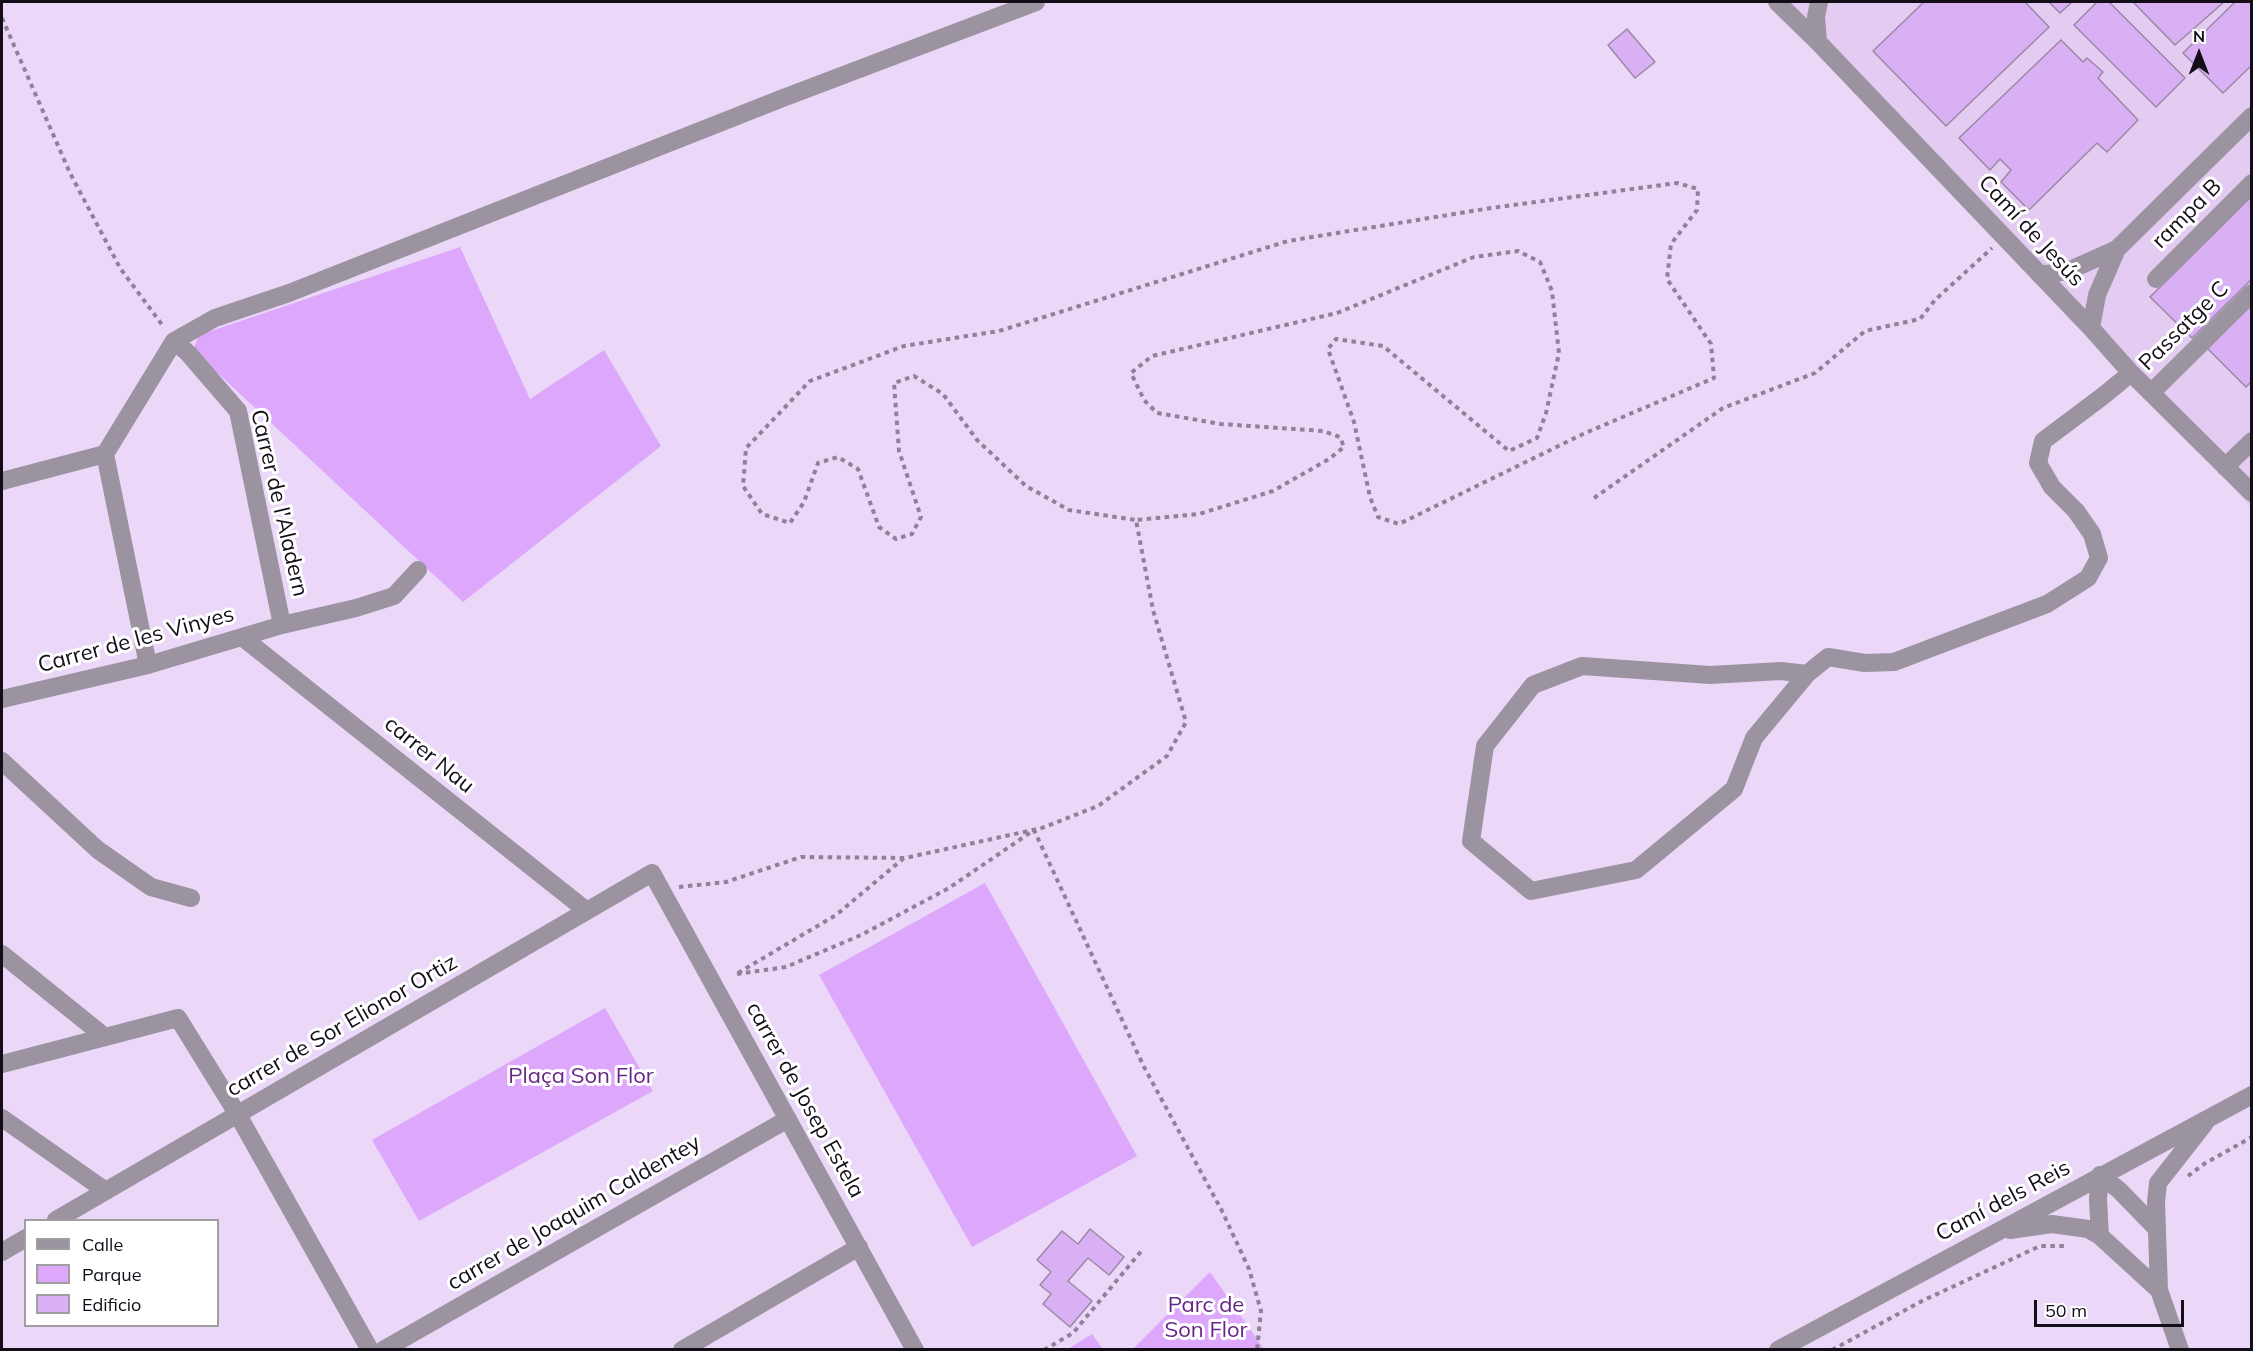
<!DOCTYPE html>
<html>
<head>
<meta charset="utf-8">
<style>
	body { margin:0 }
	#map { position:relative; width:2253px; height:1351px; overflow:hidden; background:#ebd7f8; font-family:Mulish,sans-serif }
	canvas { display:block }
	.frame { position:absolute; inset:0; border:3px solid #130d17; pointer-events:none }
	.legend { position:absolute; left:24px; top:1219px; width:195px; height:108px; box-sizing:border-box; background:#fff; border:2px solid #a19ea2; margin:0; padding:8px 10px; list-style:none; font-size:18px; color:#130d17 }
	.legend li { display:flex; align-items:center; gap:12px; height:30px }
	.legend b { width:30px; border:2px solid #a19ea2 }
	.north { position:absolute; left:2169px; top:24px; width:60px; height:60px; -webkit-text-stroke:4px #fff; paint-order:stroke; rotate:0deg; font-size:16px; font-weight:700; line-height:24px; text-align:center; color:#130d17 }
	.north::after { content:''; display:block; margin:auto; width:21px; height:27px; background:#130d17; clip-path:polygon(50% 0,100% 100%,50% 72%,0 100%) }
	.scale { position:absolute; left:2034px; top:1300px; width:150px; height:27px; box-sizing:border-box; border:3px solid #130d17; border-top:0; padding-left:8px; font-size:18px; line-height:21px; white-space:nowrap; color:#130d17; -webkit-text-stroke:4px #fff; paint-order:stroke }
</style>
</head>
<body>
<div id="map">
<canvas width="2253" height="1351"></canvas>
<div class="frame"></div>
<ul class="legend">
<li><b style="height:8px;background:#9b93a0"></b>Calle</li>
<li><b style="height:16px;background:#dda8fc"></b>Parque</li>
<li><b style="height:16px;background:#dab0f4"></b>Edificio</li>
</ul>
<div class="north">N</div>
<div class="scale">50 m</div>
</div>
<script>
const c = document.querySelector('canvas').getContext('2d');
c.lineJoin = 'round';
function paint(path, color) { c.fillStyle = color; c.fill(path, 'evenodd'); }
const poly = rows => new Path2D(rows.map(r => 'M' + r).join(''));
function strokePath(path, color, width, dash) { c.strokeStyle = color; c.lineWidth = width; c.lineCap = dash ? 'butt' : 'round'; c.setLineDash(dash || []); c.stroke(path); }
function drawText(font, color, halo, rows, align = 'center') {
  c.font = font + ' Mulish,sans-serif'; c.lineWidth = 6; c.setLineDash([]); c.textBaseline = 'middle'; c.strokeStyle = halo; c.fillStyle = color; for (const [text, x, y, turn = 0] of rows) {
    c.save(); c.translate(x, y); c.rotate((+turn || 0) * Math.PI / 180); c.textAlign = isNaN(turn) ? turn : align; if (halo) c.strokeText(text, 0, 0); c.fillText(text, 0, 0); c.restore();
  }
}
paint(poly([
	[1777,2,2251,2,2251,508,2091,328]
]), '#e3cbf2');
paint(poly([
	[460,247,530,399,604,350,661,446,463,602,193,350,199,335],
	[985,883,1137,1156,972,1247,819,975],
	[605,1008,653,1091,419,1221,372,1140],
	[1210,1272,1264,1349,1133,1349],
	[1092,1334,1103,1349,1068,1349]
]), '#dda8fc');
const building = poly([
	[1924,2,2025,2,2049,27,1946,126,1873,51,1924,2],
	[2049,2,2072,2,2060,13,2049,2],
	[2097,2,2109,2,2185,78,2156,107,2074,25,2097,2],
	[2133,2,2224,2,2175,45,2133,2],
	[2235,2,2252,2,2252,65,2223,93,2183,53,2235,2],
	[1627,29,1655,62,1635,78,1608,45,1627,29],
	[2061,40,2083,62,2087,58,2103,72,2098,78,2138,120,2107,152,2097,143,2029,210,2001,182,2011,170,2000,159,1990,170,1959,138,2061,40],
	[2252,196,2252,279,2192,338,2150,297,2252,196],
	[2252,303,2252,381,2246,387,2207,348,2252,303],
	[1090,1229,1124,1257,1109,1275,1088,1258,1068,1281,1092,1301,1070,1327,1043,1304,1051,1294,1040,1285,1051,1272,1037,1260,1062,1231,1078,1244,1090,1229]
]);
paint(building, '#dab0f4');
strokePath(building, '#9a88a6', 1.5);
strokePath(poly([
	[2,18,70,173,120,268,163,326],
	[1594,498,1723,408,1815,373,1865,331,1920,319,1935,300,1992,248],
	[679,887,726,882,801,857,905,858,1042,828,1098,806,1167,756,1186,722,1153,610,1136,520,1199,514,1273,491,1329,459,1344,447,1340,437,1323,431,1221,424,1157,413,1144,400,1131,373,1152,356,1337,313,1474,257,1518,251,1540,262,1552,291,1559,353,1546,413,1537,438,1509,451,1383,346,1336,339,1328,349,1354,422,1370,497,1378,517,1399,524,1583,434,1714,378,1711,344,1667,279,1671,244,1697,210,1698,189,1677,183,1491,208,1288,241,999,331,904,346,810,381,746,448,743,486,762,514,790,523,804,502,818,463,838,457,858,469,879,527,896,539,912,534,921,517,899,451,894,383,914,376,943,394,977,440,1026,486,1069,510,1136,520],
	[738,973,836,915,904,858],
	[737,974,786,967,861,935,949,888,1034,830,1143,1065,1222,1211,1249,1269,1261,1311,1257,1350],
	[2188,1176,2204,1164,2252,1137],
	[1044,1350,1073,1333,1143,1249],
	[1832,1350,1922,1301,2040,1246,2064,1246]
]), '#8f8198', 4, [4.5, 4.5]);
strokePath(poly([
	[1777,2,1818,42,2091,328,2131,373,2252,493],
	[1818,42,1816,17,1819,2],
	[2040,275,2068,271,2117,249,2252,116],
	[2156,279,2252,183],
	[2091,328,2097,295,2117,249],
	[174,341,188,353,238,411,282,625],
	[2151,393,2252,293],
	[105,454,148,665],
	[2225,467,2252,441],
	[2,481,105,454,174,341,215,318,289,293,783,98,1036,2],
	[242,637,587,911],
	[1807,674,1754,738,1734,789,1636,870,1531,891,1471,841,1485,746,1533,685,1582,666,1710,675,1781,671,1807,674,1828,657,1865,663,1894,662,2047,604,2088,578,2099,558,2092,534,2076,511,2052,487,2038,463,2043,441,2103,396,2131,373],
	[2,699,148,665,282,625,356,608,394,596,418,570],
	[2,761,98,850,151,887,191,898],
	[2,954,105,1037],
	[2,1064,178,1018,238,1115,370,1350],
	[2,1118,106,1191],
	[2100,1175,2098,1199,2100,1236,2159,1290],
	[2100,1175,2119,1190,2157,1229],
	[56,1220,652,873,915,1350],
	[2010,1230,2052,1224,2088,1229,2100,1236],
	[2,1252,26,1238],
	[383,1350,788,1119],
	[682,1350,859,1247],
	[1778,1350,2252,1095],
	[2180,1350,2159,1290,2156,1202,2158,1183,2205,1123]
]), '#9b93a0', 18);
drawText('22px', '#130d17', '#fff', [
	["rampa B",2187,214,-45],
	["Camí de Jesús",2031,231,47],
	["Passatge C",2184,326,-45],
	["Carrer de l'Aladern",279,503,77],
	["Carrer de les Vinyes",136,640,-15],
	["carrer Nau",429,755,39],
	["carrer de Sor Elionor Ortiz",342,1026,-30],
	["carrer de Josep Estela",805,1100,61],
	["Camí dels Reis",2003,1201,-28],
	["carrer de Joaquim Caldentey",574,1213,-30]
]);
drawText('22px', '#672687', '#fff', [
	["Plaça Son Flor",581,1076],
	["Parc de",1206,1305],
	["Son Flor",1206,1330]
]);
</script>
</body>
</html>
